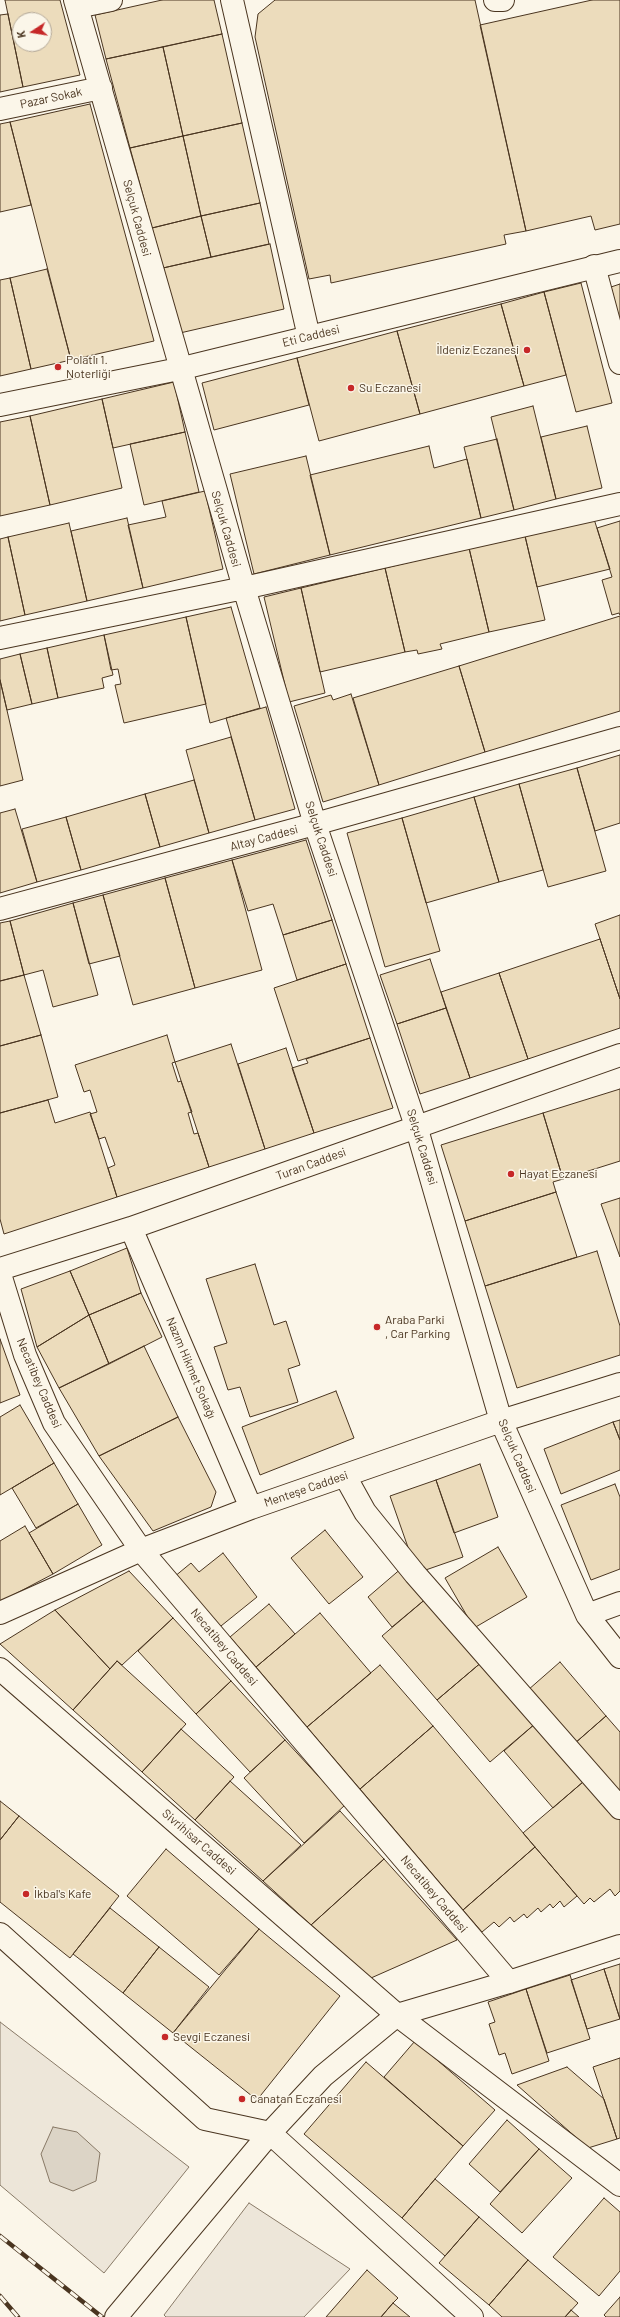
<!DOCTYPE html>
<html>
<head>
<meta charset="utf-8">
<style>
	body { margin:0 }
	#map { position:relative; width:620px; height:2317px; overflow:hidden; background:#fbf6e9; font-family:Barlow,sans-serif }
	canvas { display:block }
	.north { position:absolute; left:12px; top:12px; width:40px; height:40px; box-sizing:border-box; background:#fbf6e9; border:1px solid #b4a999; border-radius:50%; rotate:258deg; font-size:11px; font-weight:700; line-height:16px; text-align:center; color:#4a3520 }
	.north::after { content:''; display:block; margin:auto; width:14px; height:18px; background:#c62828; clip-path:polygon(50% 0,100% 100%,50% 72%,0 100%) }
</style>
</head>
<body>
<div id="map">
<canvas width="620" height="2317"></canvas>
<div class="north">K</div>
</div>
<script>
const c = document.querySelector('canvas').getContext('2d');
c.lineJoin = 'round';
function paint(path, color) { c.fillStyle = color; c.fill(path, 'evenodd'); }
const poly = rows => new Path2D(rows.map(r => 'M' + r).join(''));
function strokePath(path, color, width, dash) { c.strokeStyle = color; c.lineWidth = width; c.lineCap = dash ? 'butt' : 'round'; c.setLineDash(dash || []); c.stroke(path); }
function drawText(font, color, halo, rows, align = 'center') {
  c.font = font + ' Barlow,sans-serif'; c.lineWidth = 3; c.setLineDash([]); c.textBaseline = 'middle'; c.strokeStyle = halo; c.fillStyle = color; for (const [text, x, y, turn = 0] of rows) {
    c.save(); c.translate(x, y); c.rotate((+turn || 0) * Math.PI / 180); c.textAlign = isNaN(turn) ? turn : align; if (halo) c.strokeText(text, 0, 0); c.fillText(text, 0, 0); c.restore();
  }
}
const green = poly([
	[0,2022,189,2167,104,2273,0,2185,0,2022],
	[249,2203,350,2269,304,2317,166,2317,164,2315,249,2203]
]);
paint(green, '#ede6d9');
strokePath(green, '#887966', 1);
const water = poly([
	[53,2127,77,2132,100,2153,96,2181,73,2191,50,2182,41,2154,53,2127]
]);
paint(water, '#dcd4c6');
strokePath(water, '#887966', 1);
const building = poly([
	[5,0,60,0,80,75,23,87,5,0],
	[20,20,44,20,44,44,20,44,20,20],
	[162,0,214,0,222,34,106,59,95,15,162,0],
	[275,0,475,0,526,231,504,235,506,244,331,283,330,275,309,279,255,37,258,14,275,0],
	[592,0,620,0,620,224,595,230,591,216,526,231,480,25,592,0],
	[8,14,23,87,0,92,0,15,8,14],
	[222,34,242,123,183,136,163,47,222,34],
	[163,47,183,136,130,148,106,59,163,47],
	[90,104,154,341,71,360,10,122,90,104],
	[10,122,31,205,0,212,0,124,10,122],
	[242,123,260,203,201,216,183,136,242,123],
	[183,136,201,216,152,228,130,148,183,136],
	[260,203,269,244,211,257,201,216,260,203],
	[201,216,211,257,163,268,152,228,201,216],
	[270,244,284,309,180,333,163,268,270,244],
	[47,269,71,360,31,369,10,278,47,269],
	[10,278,31,369,0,376,0,280,10,278],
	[581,283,612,403,576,412,544,292,581,283],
	[620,284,620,322,611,287,620,284],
	[544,292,566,375,524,386,501,304,544,292],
	[501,304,524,386,420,414,397,331,501,304],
	[397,331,420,414,319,441,297,358,397,331],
	[297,358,309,405,214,430,202,383,297,358],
	[174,382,185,432,113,448,102,399,174,382],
	[102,399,122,488,50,505,30,416,102,399],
	[533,406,556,499,514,510,491,417,533,406],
	[30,416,50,505,0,516,0,422,30,416],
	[587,426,602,488,556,499,541,437,587,426],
	[185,432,199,492,144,505,130,444,185,432],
	[497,439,514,510,481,518,464,447,497,439],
	[429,446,434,468,467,459,481,518,330,555,310,475,429,446],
	[306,456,330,555,254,574,230,474,306,456],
	[205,491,223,569,143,588,128,525,166,517,162,501,205,491],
	[127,518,143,588,87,601,71,531,127,518],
	[594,519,610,569,537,587,525,536,594,519],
	[620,521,620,615,619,613,612,615,602,580,612,577,597,528,620,521],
	[69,523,87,601,25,615,8,537,69,523],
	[525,536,545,620,489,632,469,548,525,536],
	[8,537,25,615,0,621,0,539,8,537],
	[469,548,489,632,440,644,442,649,418,654,417,650,405,652,385,568,469,548],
	[385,568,405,652,320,672,301,588,385,568],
	[301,588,325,693,289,702,264,597,301,588],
	[231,607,260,708,210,723,186,617,231,607],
	[620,616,620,711,485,752,459,666,620,616],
	[186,617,206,704,124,723,115,685,121,684,118,669,111,670,104,635,186,617],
	[104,635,113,675,102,678,104,688,58,698,47,648,104,635],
	[47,648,58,698,32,704,20,654,47,648],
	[20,654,32,704,7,710,0,680,0,659,20,654],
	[459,666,485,752,379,785,353,698,459,666],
	[0,680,23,780,0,786,0,680],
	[351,694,379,785,323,802,294,706,331,695,333,700,351,694],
	[266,707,295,809,255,820,226,718,266,707],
	[231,737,255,820,209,833,186,750,231,737],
	[620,755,620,823,595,831,577,768,620,755],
	[577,768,606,871,548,887,519,784,577,768],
	[194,780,209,833,160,847,145,794,194,780],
	[519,784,543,870,499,882,474,797,519,784],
	[145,794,160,847,81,870,66,817,145,794],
	[474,797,499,882,426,903,402,818,474,797],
	[15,809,37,882,0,893,0,813,15,809],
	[66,817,81,870,37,882,22,829,66,817],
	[402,818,440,951,385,967,347,833,402,818],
	[306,840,332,920,283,935,273,904,248,911,232,860,306,840],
	[232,860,262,970,195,988,165,878,232,860],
	[165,878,195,988,133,1005,103,895,165,878],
	[103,895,120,956,89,964,73,903,103,895],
	[73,903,98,995,53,1007,43,970,24,975,10,921,73,903],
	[620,915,620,999,595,924,620,915],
	[332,920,346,964,297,980,283,935,332,920],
	[10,921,24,975,0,981,0,923,10,921],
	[600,939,620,999,620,1028,528,1059,499,973,600,939],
	[430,959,446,1008,397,1024,380,975,430,959],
	[346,964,370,1038,298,1061,274,988,346,964],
	[499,973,528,1059,470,1078,441,992,499,973],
	[24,975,41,1035,0,1046,0,981,24,975],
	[446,1008,470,1078,420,1094,397,1024,446,1008],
	[41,1035,58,1097,0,1113,0,1046,41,1035],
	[167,1035,175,1062,172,1063,178,1082,181,1081,192,1112,188,1113,194,1134,198,1133,209,1167,117,1197,108,1168,115,1165,105,1137,99,1139,90,1114,97,1112,90,1090,84,1092,75,1065,167,1035],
	[370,1038,393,1108,314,1133,292,1068,308,1063,306,1059,370,1038],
	[231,1044,265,1149,209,1167,175,1062,231,1044],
	[286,1048,314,1133,265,1149,238,1064,286,1048],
	[620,1089,620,1161,563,1179,543,1113,620,1089],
	[48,1100,55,1123,90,1112,117,1197,4,1234,0,1219,0,1113,48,1100],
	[543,1113,563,1179,553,1182,556,1192,465,1221,441,1145,543,1113],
	[556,1192,577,1257,485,1286,465,1221,556,1192],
	[620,1198,620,1257,601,1204,620,1198],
	[127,1248,141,1293,89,1315,70,1271,127,1248],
	[597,1251,620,1326,620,1355,517,1388,485,1286,597,1251],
	[255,1264,274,1325,286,1321,300,1365,288,1369,298,1402,250,1417,240,1387,228,1390,214,1347,227,1343,206,1279,255,1264],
	[70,1271,89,1315,37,1347,21,1289,70,1271],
	[141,1293,162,1337,109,1364,89,1315,141,1293],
	[89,1315,109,1364,59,1388,37,1347,89,1315],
	[0,1339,20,1395,0,1403,0,1339],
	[144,1346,178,1417,99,1456,59,1388,144,1346],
	[336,1391,354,1438,260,1475,242,1427,336,1391],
	[20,1405,54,1463,0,1495,0,1417,20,1405],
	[178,1417,216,1492,211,1507,153,1531,99,1456,178,1417],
	[620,1420,620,1440,613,1422,620,1420],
	[613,1422,620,1440,620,1470,561,1494,544,1449,613,1422],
	[54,1463,78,1504,36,1528,12,1488,54,1463],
	[480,1464,498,1517,454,1533,436,1480,480,1464],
	[436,1480,463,1557,417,1573,390,1496,436,1480],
	[615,1484,620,1497,620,1569,591,1580,561,1505,615,1484],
	[78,1504,102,1545,53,1574,29,1533,78,1504],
	[25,1526,53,1574,0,1602,0,1541,25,1526],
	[325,1530,363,1577,329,1604,291,1558,325,1530],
	[498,1547,527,1597,474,1628,445,1578,498,1547],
	[223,1553,257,1597,216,1630,174,1577,191,1563,199,1572,223,1553],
	[403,1567,428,1597,392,1627,368,1597,403,1567],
	[129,1571,173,1618,122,1665,117,1661,110,1669,55,1610,129,1571],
	[428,1597,483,1661,437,1700,382,1636,428,1597],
	[269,1604,295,1634,256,1667,230,1637,269,1604],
	[55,1610,110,1669,73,1710,0,1644,55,1610],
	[320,1613,371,1673,307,1727,256,1667,320,1613],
	[173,1618,231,1681,196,1714,138,1651,173,1618],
	[117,1661,186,1724,142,1772,73,1710,117,1661],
	[483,1661,536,1723,490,1762,437,1700,483,1661],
	[560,1662,606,1716,574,1744,528,1690,560,1662],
	[380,1665,433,1726,360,1789,307,1727,380,1665],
	[231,1681,285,1740,250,1772,196,1714,231,1681],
	[606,1716,620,1732,620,1797,574,1744,606,1716],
	[536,1723,584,1781,553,1808,504,1751,536,1723],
	[433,1726,535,1847,463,1910,360,1789,433,1726],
	[181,1729,234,1777,195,1820,142,1772,181,1729],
	[285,1740,345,1805,304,1843,244,1778,285,1740],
	[589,1777,620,1813,620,1891,615,1896,610,1889,594,1902,590,1898,584,1904,523,1833,589,1777],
	[230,1781,301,1845,263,1881,195,1820,230,1781],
	[0,1801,19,1816,0,1840,0,1801],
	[340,1811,384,1859,311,1925,263,1881,340,1811],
	[19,1816,119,1896,70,1958,0,1902,0,1840,19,1816],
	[535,1847,577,1896,564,1907,560,1901,553,1908,550,1904,541,1912,538,1908,527,1918,524,1914,514,1922,510,1917,499,1927,494,1922,482,1932,463,1910,535,1847],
	[166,1849,259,1929,219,1975,127,1896,166,1849],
	[384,1859,457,1940,371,1978,311,1925,384,1859],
	[110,1908,159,1947,123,1993,73,1954,110,1908],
	[259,1929,340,1996,257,2100,173,2033,259,1929],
	[159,1947,209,1987,173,2033,123,1993,159,1947],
	[620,1964,620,2019,604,1969,620,1964],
	[604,1969,620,2019,587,2029,571,1980,604,1969],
	[570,1975,590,2039,547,2053,526,1989,570,1975],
	[526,1989,549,2061,512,2074,505,2053,499,2055,489,2024,495,2022,488,2002,526,1989],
	[415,2041,495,2110,463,2146,384,2077,415,2041],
	[620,2058,620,2138,617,2139,593,2067,620,2058],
	[366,2062,463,2146,402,2218,304,2134,366,2062],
	[567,2067,604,2099,617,2139,588,2148,517,2085,567,2067],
	[507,2120,539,2149,500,2192,469,2164,507,2120],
	[539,2149,572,2178,522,2233,490,2204,539,2149],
	[435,2179,479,2217,445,2256,402,2218,435,2179],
	[604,2198,620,2212,620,2271,599,2296,553,2257,604,2198],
	[479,2217,528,2260,489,2305,439,2263,479,2217],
	[528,2260,578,2303,565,2317,502,2317,489,2305,528,2260],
	[367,2270,398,2298,393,2303,381,2317,326,2317,367,2270],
	[620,2297,620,2317,606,2317,604,2315,620,2297],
	[393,2303,410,2317,381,2317,393,2303],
	[571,2310,579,2317,565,2317,571,2310]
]);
paint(building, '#ecdcbc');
strokePath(building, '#4a3520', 1);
const street = poly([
	[75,0,244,588,315,824,416,1126,501,1421,587,1615,620,1657],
	[232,0,309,337],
	[495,0,503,0],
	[77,7,111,0],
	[0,109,101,88],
	[594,266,620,363],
	[0,638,244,588,620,504],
	[0,909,315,824,620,738],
	[131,1228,251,1508],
	[0,1269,131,1228,620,1055],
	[0,1274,25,1355,54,1423,141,1550,509,1982],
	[345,1476,365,1512,415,1574,620,1808],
	[0,1613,141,1550,251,1508,501,1421,620,1384],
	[587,1615,620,1603],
	[0,1669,397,2015,620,2185]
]);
const secondary = poly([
	[0,405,179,369,620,261],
	[0,1934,205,2119,270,2133,472,2317],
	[116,2317,270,2133,323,2076,397,2015,509,1982,620,1946]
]);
strokePath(street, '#4a3520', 24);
strokePath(secondary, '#4a3520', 24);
strokePath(street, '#fbf6e9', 22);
strokePath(secondary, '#fbf6e9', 22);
const rail = poly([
	[0,2236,102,2317],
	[0,2296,18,2317]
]);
strokePath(rail, '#4a3520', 4.5);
strokePath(rail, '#fbf6e9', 3, [9]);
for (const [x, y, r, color] of [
	[527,350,4,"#c62828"],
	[58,367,4,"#c62828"],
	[351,388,4,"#c62828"],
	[511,1174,4,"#c62828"],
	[377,1327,4,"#c62828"],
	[26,1894,4,"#c62828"],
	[165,2037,4,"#c62828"],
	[242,2099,4,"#c62828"]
]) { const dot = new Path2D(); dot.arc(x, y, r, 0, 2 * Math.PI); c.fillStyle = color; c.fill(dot); strokePath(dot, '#fbf6e9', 1.5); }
drawText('12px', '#4a3520', '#fbf6e9', [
	["Pazar Sokak",51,98,-12],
	["Selçuk Caddesi",137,218,75],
	["Eti Caddesi",311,336,-14],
	["Selçuk Caddesi",226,529,74],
	["Altay Caddesi",264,838,-15],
	["Selçuk Caddesi",321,839,72],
	["Selçuk Caddesi",422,1147,73],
	["Turan Caddesi",311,1164,-20],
	["Nazım Hikmet Sokağı",191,1368,67],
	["Necatibey Caddesi",39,1383,67],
	["Selçuk Caddesi",517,1456,67],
	["Menteşe Caddesi",306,1489,-19],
	["Necatibey Caddesi",224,1647,50],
	["Sivrihisar Caddesi",199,1842,41],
	["Necatibey Caddesi",434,1894,50]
]);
drawText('12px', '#4a3520', '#fbf6e9', [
	["İldeniz Eczanesi",519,350,"right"],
	["Polatlı 1.",66,360],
	["Noterliği",66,374],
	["Su Eczanesi",359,388],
	["Hayat Eczanesi",519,1174],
	["Araba Parki",385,1320],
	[", Car Parking",385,1334],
	["İkbal's Kafe",34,1894],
	["Sevgi Eczanesi",173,2037],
	["Canatan Eczanesi",250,2099]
], 'left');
</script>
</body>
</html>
